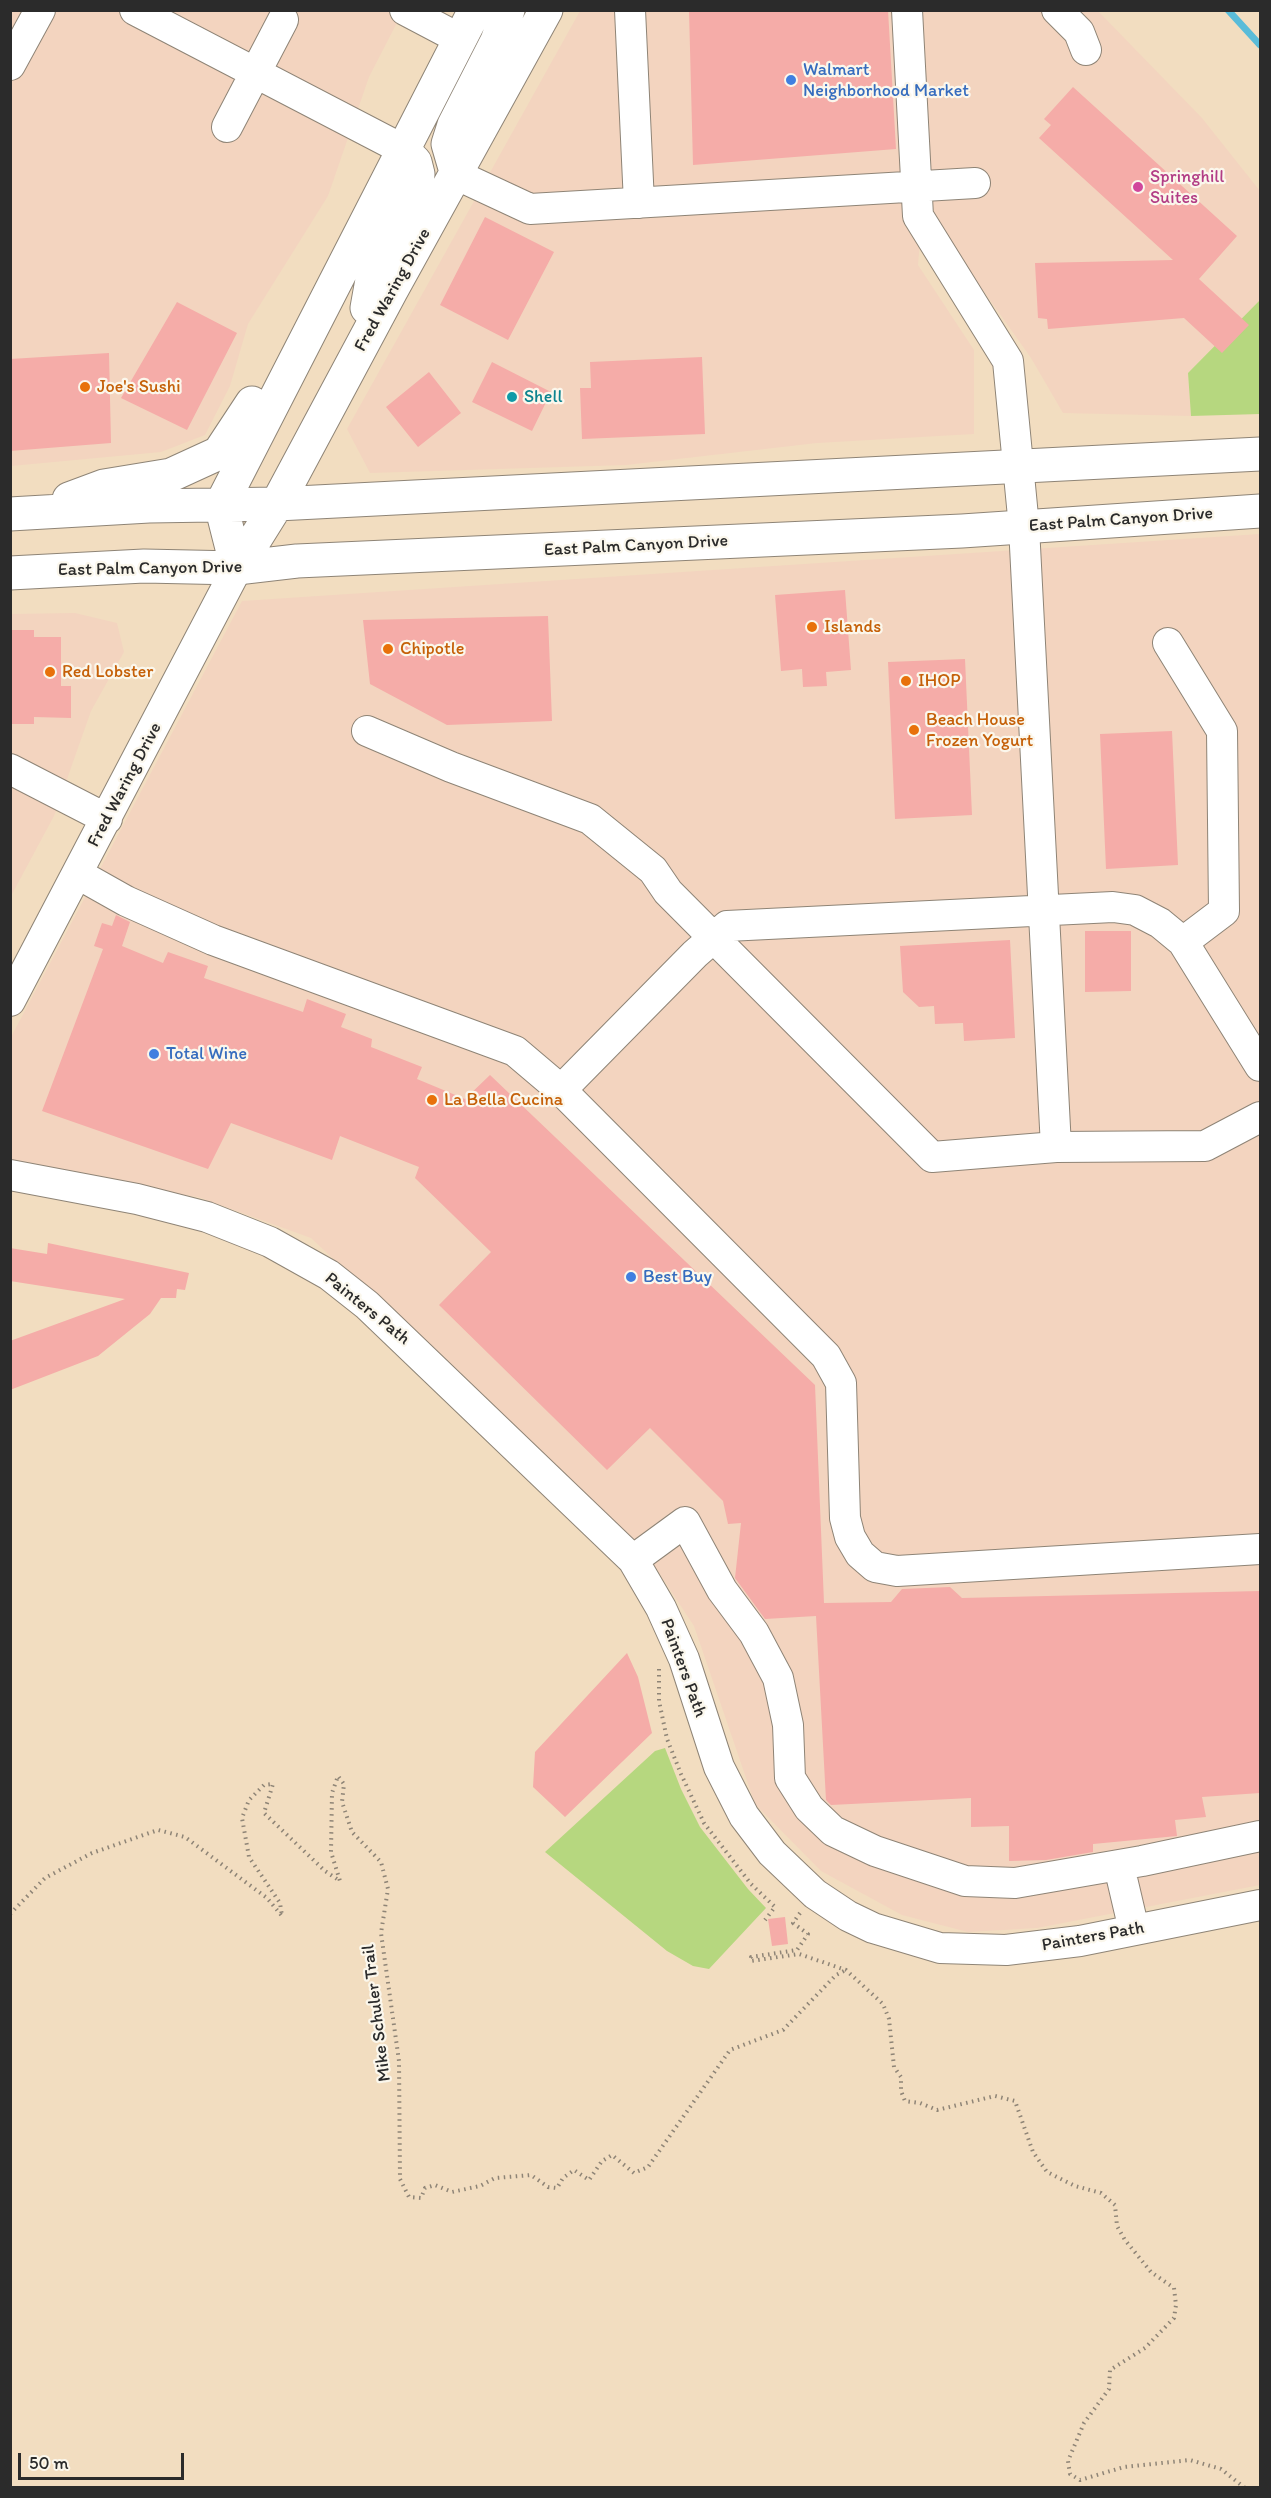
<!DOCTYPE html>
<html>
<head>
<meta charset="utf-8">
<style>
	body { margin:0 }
	#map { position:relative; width:1271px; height:2498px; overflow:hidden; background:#f2ddc0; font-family:Itim,sans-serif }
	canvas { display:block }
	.frame { position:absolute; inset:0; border:12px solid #2b2b2b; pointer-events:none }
	.scale { position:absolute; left:18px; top:2453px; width:166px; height:27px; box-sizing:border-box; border:3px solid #2b2b2b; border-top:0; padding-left:8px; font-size:18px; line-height:21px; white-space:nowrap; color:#2b2b2b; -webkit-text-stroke:4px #fbf7ec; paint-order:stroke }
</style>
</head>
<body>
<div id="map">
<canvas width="1271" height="2498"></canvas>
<div class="frame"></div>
<div class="scale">50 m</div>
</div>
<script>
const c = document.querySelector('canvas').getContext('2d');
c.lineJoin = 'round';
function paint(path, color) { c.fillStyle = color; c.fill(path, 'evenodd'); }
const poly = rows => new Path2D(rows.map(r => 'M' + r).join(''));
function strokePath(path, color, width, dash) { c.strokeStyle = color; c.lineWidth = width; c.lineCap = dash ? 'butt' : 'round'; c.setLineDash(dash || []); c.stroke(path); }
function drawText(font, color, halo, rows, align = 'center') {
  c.font = font + ' Itim,sans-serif'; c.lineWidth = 4.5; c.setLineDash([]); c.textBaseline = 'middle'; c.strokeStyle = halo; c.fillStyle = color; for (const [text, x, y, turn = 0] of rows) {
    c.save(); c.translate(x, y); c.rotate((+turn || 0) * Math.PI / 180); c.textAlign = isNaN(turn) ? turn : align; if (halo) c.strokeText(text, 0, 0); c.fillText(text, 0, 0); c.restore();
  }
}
paint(poly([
	[11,11,403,11,369,77,328,196,248,324,230,386,205,435,161,452,11,466],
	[580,11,915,11,925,179,918,265,974,350,974,434,817,443,626,465,370,473,347,429],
	[920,11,1098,11,1202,118,1260,191,1260,300,1188,373,1191,416,1063,413,1031,358,931,217],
	[1260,534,1260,1885,1037,1928,968,1932,902,1915,821,1871,755,1804,694,1626,644,1550,311,1238,198,1197,11,1170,11,1037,242,601],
	[75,613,117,623,124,652,91,711,54,816,11,896,11,614]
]), '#f3d4bf');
paint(poly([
	[1260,300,1260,414,1191,416,1188,373],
	[665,1748,681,1789,700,1827,748,1889,766,1908,709,1969,693,1966,667,1951,545,1852,655,1751]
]), '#b6d77f');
strokePath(poly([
	[1228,10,1260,45]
]), '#5abcd9', 7);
paint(poly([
	[689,10,888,10,896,149,693,165],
	[1073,87,1237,236,1199,279,1249,325,1222,353,1184,318,1048,329,1047,319,1038,318,1035,263,1173,260,1039,138,1051,125,1044,119],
	[485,217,554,252,508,340,440,305],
	[177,302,237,333,187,430,121,398],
	[109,353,111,443,10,451,10,359],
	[702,357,705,434,582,439,580,388,591,388,590,362],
	[492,362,551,392,532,431,472,402],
	[429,372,461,413,418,447,386,407],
	[845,590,851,670,826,672,827,686,803,687,802,669,781,671,775,595],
	[548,616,552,721,447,725,370,684,363,620],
	[10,630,34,630,34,637,61,637,61,686,71,686,71,718,34,717,34,724,10,724],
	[965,659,972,815,895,819,888,662],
	[1172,731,1178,865,1106,869,1100,734],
	[116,915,130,922,122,946,163,963,168,952,208,966,204,978,303,1012,307,999,346,1014,341,1027,372,1039,371,1047,422,1067,417,1079,465,1099,490,1075,815,1385,824,1603,891,1602,902,1589,950,1587,962,1598,1260,1591,1260,1793,1202,1797,1206,1817,1175,1820,1177,1836,1093,1844,1093,1852,1046,1860,1009,1861,1009,1826,971,1827,971,1798,831,1805,826,1800,816,1616,765,1619,735,1578,741,1523,728,1524,723,1501,650,1428,607,1470,439,1305,491,1252,415,1178,419,1167,340,1136,332,1160,231,1123,208,1169,42,1111,103,949,94,946,102,923,112,926],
	[1085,931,1131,931,1131,991,1085,992],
	[1010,940,1015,1038,964,1041,963,1023,935,1024,934,1006,919,1007,903,992,900,946],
	[48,1243,189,1273,185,1290,177,1289,176,1298,161,1298,150,1314,98,1356,10,1390,10,1341,125,1299,10,1281,10,1248,47,1254],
	[627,1653,638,1677,652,1733,565,1817,533,1787,535,1752],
	[785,1917,788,1944,772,1946,768,1919]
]), '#f5aca8');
const minor = poly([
	[135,10,402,149],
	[405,10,460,39],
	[630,10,639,203],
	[907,10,918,216,1008,361,1024,527,1056,1147],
	[1057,10,1079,32,1086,50],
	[10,65,40,10],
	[227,127,283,20],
	[457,175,530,209,975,183],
	[1168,643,1222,731,1224,911,1183,942],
	[367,731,451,767,590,819,653,870,668,892,932,1157,1056,1147,1205,1146,1260,1117],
	[10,769,107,819],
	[78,874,126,901,213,940,515,1051,561,1090,826,1356,841,1383,845,1518,850,1537,860,1554,875,1567,897,1571,1260,1549],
	[10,1001,237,568],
	[561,1090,695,954,727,926,1113,907,1135,910,1160,923,1183,942,1260,1066],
	[10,1175,137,1199,207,1217,270,1242,329,1275,367,1305,633,1560,661,1608,684,1659,719,1767,744,1816,772,1853,815,1894,848,1916,873,1928,940,1948,1006,1950,1080,1941,1260,1905],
	[633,1560,685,1522,722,1590,754,1633,778,1678,788,1725,790,1778,809,1808,833,1831,875,1851,965,1881,1015,1883,1142,1861,1260,1836],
	[1119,1866,1134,1930]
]);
const major = poly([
	[457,175,448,144,454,125,497,41,508,10],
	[367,308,372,280,416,191,418,174,415,162,402,149],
	[69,499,104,486,171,475,219,453,252,403],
	[10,514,149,506,277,504,1260,454],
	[237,568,277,504,391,291,546,10],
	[237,568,221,505,475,10],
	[10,573,144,566,237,568,297,561,962,531,1260,511]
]);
strokePath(minor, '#8e8476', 32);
strokePath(major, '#8e8476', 35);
strokePath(poly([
	[659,1669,659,1701,667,1739,681,1774,704,1823,751,1884,775,1907,765,1920],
	[800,1913,793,1923,808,1934,797,1950,751,1957,751,1961,799,1954,846,1970,883,2004,889,2019,894,2067,901,2077,901,2091,905,2101,920,2103,937,2110,995,2096,1015,2101,1033,2152,1047,2172,1075,2186,1101,2193,1115,2205,1117,2226,1125,2240,1151,2272,1174,2288,1176,2305,1174,2318,1145,2348,1110,2370,1109,2389,1084,2423,1068,2461,1070,2474,1080,2480,1124,2467,1190,2460,1221,2469,1245,2488],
	[10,1914,45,1878,92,1853,158,1830,185,1837,267,1898,282,1916,280,1903,249,1857,242,1818,249,1800,264,1785,273,1784,264,1813,325,1871,340,1881,331,1852,332,1793,338,1776,344,1784,342,1802,352,1832,381,1862,388,1889,381,1933,399,2061,400,2179,409,2197,421,2198,425,2188,435,2185,452,2192,480,2186,495,2178,531,2175,548,2187,557,2188,563,2178,574,2170,589,2180,602,2161,612,2155,634,2173,648,2167,730,2050,783,2030,836,1975,846,1970]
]), '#8e8476', 4, [1.5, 4.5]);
strokePath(minor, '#fff', 30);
strokePath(major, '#fff', 33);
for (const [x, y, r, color] of [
	[791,80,6,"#3f7fe0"],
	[1138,187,6,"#d1479c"],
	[85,387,6,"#e8710a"],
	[512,397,6,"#0f9aa8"],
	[812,627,6,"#e8710a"],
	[388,649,6,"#e8710a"],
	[50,672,6,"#e8710a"],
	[906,681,6,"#e8710a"],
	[914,730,6,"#e8710a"],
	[154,1054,6,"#3f7fe0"],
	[432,1100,6,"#e8710a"],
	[631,1277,6,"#3f7fe0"]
]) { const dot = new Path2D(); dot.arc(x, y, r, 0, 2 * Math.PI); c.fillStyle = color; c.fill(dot); strokePath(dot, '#fbf7ec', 2); }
drawText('18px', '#366cbe', '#fbf7ec', [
	["Walmart",803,70],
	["Neighborhood Market",803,91],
	["Total Wine",166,1054],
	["Best Buy",643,1277]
], 'left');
drawText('18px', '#b23c85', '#fbf7ec', [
	["Springhill",1150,177],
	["Suites",1150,198]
], 'left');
drawText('18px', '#2b2b2b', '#fbf7ec', [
	["Fred Waring Drive",393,290,-61],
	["East Palm Canyon Drive",1121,520,-4],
	["East Palm Canyon Drive",636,546,-3],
	["East Palm Canyon Drive",150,569,-1],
	["Fred Waring Drive",125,785,-62],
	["Painters Path",367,1309,39],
	["Painters Path",683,1668,70],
	["Painters Path",1093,1937,-10],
	["Mike Schuler Trail",377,2013,-97]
]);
drawText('18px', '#c56008', '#fbf7ec', [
	["Joe's Sushi",97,387],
	["Islands",824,627],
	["Chipotle",400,649],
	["Red Lobster",62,672],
	["IHOP",918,681],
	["Beach House",926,720],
	["Frozen Yogurt",926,741],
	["La Bella Cucina",444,1100]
], 'left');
drawText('18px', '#0d838f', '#fbf7ec', [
	["Shell",524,397]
], 'left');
</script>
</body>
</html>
